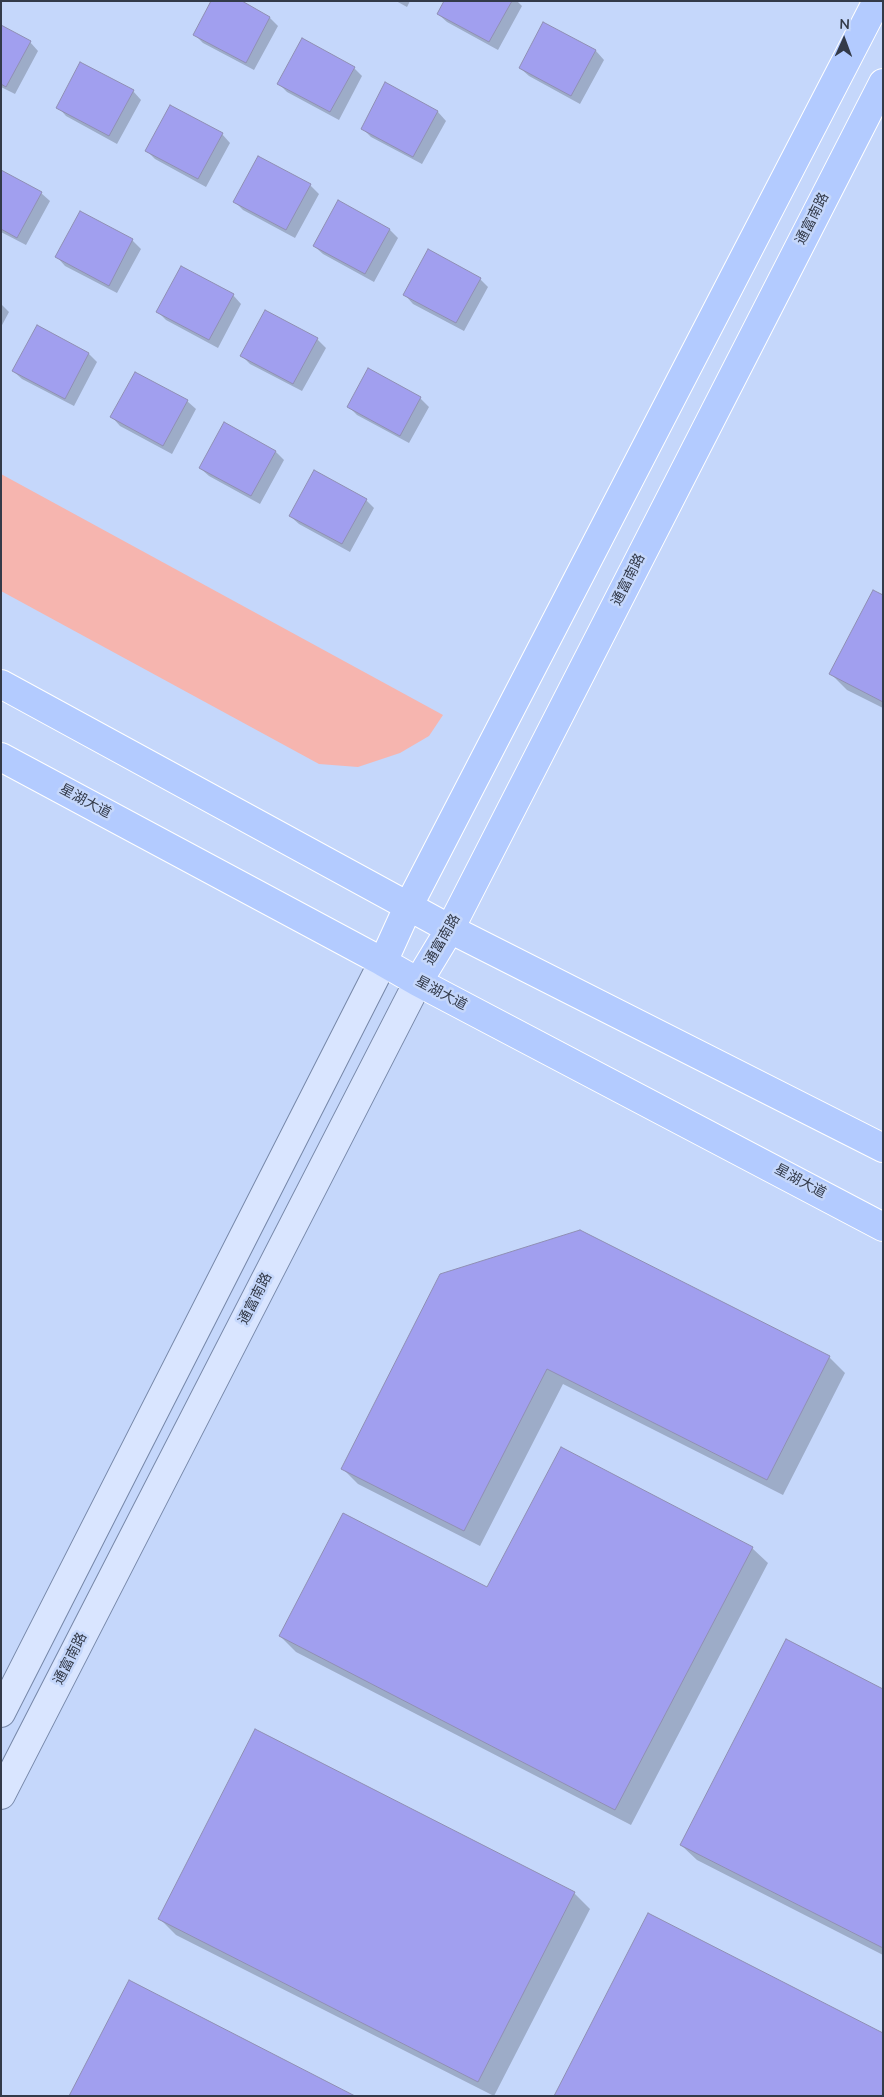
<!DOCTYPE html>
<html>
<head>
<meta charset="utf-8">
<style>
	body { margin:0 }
	#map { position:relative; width:884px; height:2097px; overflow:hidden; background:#c5d7fb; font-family:"Nunito Sans",sans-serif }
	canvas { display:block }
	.frame { position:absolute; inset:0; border:2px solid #333a49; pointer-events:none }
	.north { position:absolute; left:819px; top:15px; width:50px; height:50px; -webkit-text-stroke:4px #c5d7fb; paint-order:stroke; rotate:2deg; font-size:14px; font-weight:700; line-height:20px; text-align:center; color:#333a49 }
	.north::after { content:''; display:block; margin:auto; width:18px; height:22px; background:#333a49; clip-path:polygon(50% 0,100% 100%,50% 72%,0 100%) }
</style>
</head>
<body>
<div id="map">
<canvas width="884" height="2097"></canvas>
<div class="frame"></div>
<div class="north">N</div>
</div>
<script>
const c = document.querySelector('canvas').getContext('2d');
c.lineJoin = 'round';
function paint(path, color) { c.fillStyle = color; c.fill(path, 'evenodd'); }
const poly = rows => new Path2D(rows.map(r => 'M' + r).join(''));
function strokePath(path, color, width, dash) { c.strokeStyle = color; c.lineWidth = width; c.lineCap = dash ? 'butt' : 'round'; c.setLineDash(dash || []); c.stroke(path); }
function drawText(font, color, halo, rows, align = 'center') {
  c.font = font + ' "Nunito Sans","Noto Sans SC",sans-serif'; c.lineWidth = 5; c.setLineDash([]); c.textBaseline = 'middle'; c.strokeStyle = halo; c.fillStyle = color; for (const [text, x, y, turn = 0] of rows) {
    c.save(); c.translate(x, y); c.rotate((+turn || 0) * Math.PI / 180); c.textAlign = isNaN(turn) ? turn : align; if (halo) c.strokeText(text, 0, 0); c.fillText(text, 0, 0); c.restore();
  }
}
paint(poly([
	[1,474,443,715,429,736,400,753,358,767,319,764,1,591]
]), '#f6b5af');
paint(poly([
	[239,1,270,18,278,26,254,70,203,43,194,34],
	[396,1,410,1,407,7],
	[445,1,517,1,522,6,498,50,447,22,438,14],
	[544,24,596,51,604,60,580,104,529,76,520,68],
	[1,26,30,42,38,51,15,94,1,87],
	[354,68,362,76,339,120,287,92,279,84],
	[386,84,438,112,446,121,422,164,371,137,362,128],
	[133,91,141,100,117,144,66,116,58,107],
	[222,134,230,143,206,187,155,159,146,150],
	[1,171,41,193,50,201,26,245,1,232],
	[310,185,319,194,295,238,243,210,235,202],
	[338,202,390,230,398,238,374,282,323,254,314,246],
	[132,240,141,249,117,293,65,266,57,257],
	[480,279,488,287,464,331,413,304,405,295],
	[233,295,241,304,218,348,166,320,158,312],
	[1,304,9,312,1,327],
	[37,326,89,354,97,362,74,406,22,379,13,371],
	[317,339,326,348,302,391,250,364,242,356],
	[420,398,429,407,409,443,357,415,349,407],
	[187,401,196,409,172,454,120,426,112,417],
	[276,452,284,460,260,504,209,476,200,468],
	[366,500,374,508,350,552,299,524,290,516],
	[883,596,883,708,847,690,831,674],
	[441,1275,829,1357,845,1373,783,1495,563,1384,480,1546,358,1484,343,1469],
	[752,1548,768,1563,631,1825,296,1652,280,1636,488,1589],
	[883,1690,883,1955,697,1860,681,1845],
	[574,1893,590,1909,494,2096,176,1935,160,1919]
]), '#0003');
const building = poly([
	[211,1,242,1,270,17,246,63,193,35,211,1],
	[444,1,512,1,489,42,437,14,444,1],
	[543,22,596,50,571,96,519,68,543,22],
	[1,25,31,41,6,87,1,84,1,25],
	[302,38,355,67,330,112,277,84,302,38],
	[80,62,134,90,109,136,56,108,80,62],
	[385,82,438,111,413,157,361,129,385,82],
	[170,105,223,133,198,179,145,151,170,105],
	[258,156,311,184,286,230,233,202,258,156],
	[1,170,42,192,17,238,1,229,1,170],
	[338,200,390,229,365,274,313,246,338,200],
	[80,211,133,239,109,286,55,257,80,211],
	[428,249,481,278,456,323,403,295,428,249],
	[181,266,234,294,209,340,156,312,181,266],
	[265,310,318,338,293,384,240,356,265,310],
	[37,325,89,353,65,399,12,371,37,325],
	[368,368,421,397,400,436,347,407,368,368],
	[135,372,188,400,163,446,110,417,135,372],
	[224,422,276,451,251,496,199,468,224,422],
	[314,470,367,499,342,544,289,516,314,470],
	[873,590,883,595,883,702,829,674,873,590],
	[580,1230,830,1356,767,1480,547,1369,464,1531,341,1469,440,1274,580,1230],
	[561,1447,753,1547,615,1810,279,1636,343,1513,487,1587,561,1447],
	[786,1639,883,1689,883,1948,680,1845,786,1639],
	[255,1729,575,1892,478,2082,158,1919,255,1729],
	[648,1913,883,2033,883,2096,554,2096,648,1913],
	[129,1980,355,2096,69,2096,129,1980]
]);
paint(building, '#a19fef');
strokePath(building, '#8f8fb3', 1);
const secondary = poly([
	[1,1713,383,962],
	[1,1795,418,982]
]);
const primary = poly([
	[1,684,450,929,883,1148],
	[1,757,383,962,418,982,883,1227],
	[383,962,408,907,877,1],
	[418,982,450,929,883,83]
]);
strokePath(secondary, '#7687a8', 30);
strokePath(primary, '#fff', 30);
strokePath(secondary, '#d9e5ff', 28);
strokePath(primary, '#b3cbff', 28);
drawText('14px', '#333a49', '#c5d7fb', [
	["通富南路",813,219,-63],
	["通富南路",629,580,-63],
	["星湖大道",85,802,28],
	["通富南路",443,940,-60],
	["星湖大道",441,994,28],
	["星湖大道",800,1182,28],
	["通富南路",256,1299,-63],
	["通富南路",71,1659,-63]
]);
</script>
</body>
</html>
